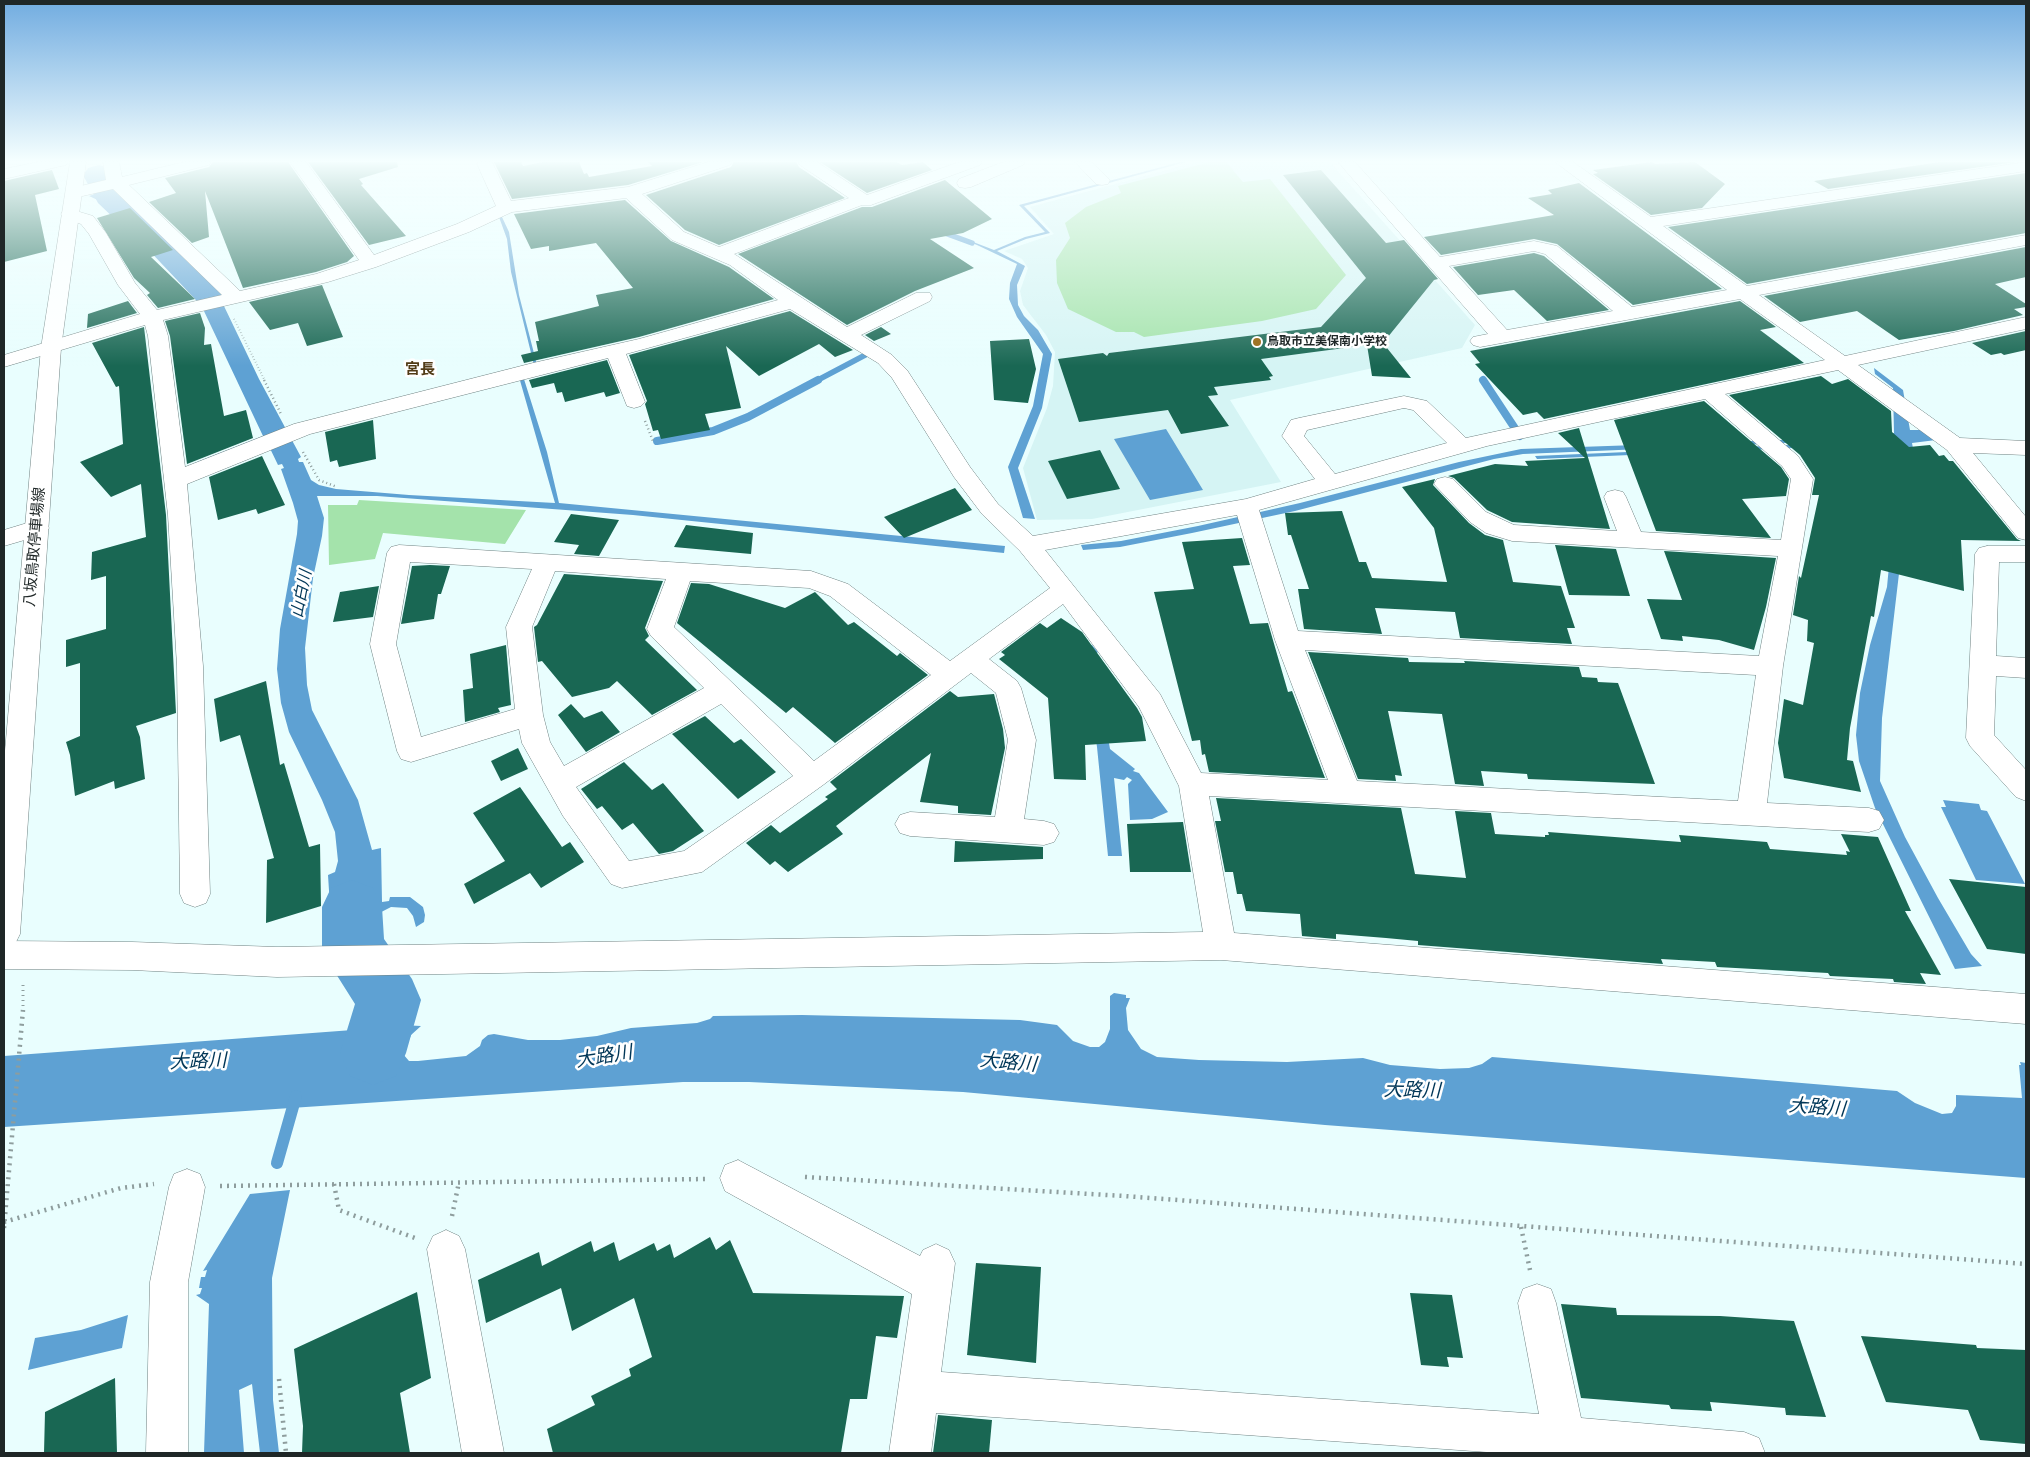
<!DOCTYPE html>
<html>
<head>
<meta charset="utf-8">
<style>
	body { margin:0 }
	#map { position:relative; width:2030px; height:1457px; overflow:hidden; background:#e9fefe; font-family:Helvetica,sans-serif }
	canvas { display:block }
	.frame { position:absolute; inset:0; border:5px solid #1f2727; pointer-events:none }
</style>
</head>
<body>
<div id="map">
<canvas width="2030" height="1457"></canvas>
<div class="frame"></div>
</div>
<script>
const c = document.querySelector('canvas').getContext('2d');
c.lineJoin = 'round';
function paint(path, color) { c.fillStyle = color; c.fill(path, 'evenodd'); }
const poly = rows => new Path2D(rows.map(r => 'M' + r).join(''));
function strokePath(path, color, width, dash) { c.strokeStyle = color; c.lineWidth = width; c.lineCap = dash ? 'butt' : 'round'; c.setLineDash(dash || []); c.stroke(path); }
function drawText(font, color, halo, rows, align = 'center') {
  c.font = font + ' Helvetica,"Noto Sans JP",sans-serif'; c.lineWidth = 5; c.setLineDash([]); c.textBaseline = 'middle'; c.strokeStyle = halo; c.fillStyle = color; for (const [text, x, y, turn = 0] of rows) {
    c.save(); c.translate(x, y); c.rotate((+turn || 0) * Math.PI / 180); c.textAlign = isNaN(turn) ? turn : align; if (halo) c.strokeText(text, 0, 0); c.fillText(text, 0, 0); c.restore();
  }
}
paint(poly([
	[1196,162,1330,162,1475,325,1462,348,1230,400,1281,482,1092,519,1037,520,1023,468,1047,408,1053,386,1055,352,1046,335,1023,305,1020,291,1028,268,1022,259,1004,251,1054,234,1030,207]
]), '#d5f4f4');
paint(poly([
	[1210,162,1226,162,1243,182,1270,179,1346,275,1316,309,1262,321,1144,337,1134,332,1116,332,1068,309,1057,283,1056,260,1070,238,1065,223,1086,207,1121,193,1118,186],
	[359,500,526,510,505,544,383,533,375,559,329,565,328,505,357,505]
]), '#a4e3ab');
paint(poly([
	[1180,162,1186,162,1024,206,1050,233,1026,239,997,251,1025,266,1017,285,1018,305,1024,316,1038,330,1052,354,1042,408,1018,468,1035,519,1023,518,1008,467,1033,406,1043,354,1017,317,1009,299,1010,283,1017,264,977,245,898,213,994,250,1025,237,1045,232,1019,205],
	[113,188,221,293,223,304,259,379,301,457,298,459,299,462,303,462,311,480,319,485,336,489,409,495,555,503,519,377,523,376,547,452,559,503,1005,546,1004,553,633,515,377,496,317,496,324,518,322,536,313,578,305,648,307,685,312,710,358,800,372,850,381,848,382,902,389,901,390,897,410,897,423,907,425,915,424,922,416,927,413,916,407,908,391,907,362,922,362,929,367,928,365,948,323,950,332,938,328,875,335,872,338,861,335,832,322,800,289,732,281,703,277,669,280,629,297,534,298,521,293,503,281,469,284,468,282,464,278,465,265,438,192,464,263,436,203,309,195,299,109,208,102,202,89,196],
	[499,217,502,217,509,232,519,295,537,365,534,365,511,272,507,239],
	[1874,368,1903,390,1910,430,1922,430,1936,440,1912,443,1921,492,1900,565,1882,718,1880,781,1905,837,1938,898,1971,954,1982,966,1955,969,1875,808,1859,761,1856,735,1860,693,1870,645,1887,587,1891,545,1840,446,1537,459,1535,456,1812,444,1810,442,1523,454,1494,459,1295,511,1192,533,1120,547,1083,550,1081,545,1121,541,1198,526,1300,503,1459,462,1521,449,1781,440,1894,433,1893,388,1875,374],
	[1166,429,1203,490,1150,500,1114,439],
	[1092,645,1098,652,1094,655,1110,749,1135,769,1133,771,1139,773,1168,812,1152,819,1130,820,1128,784,1132,780,1127,777,1124,780,1114,778,1122,856,1108,856,1097,747,1083,650],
	[1943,800,1979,804,1981,810,1987,811,2025,884,1976,880,1941,807,1946,807],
	[398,992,398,995,400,996,401,1025,421,1026,411,1035,403,1054,409,1061,418,1061,466,1056,480,1046,482,1040,488,1035,494,1034,528,1040,560,1040,597,1036,631,1028,697,1023,710,1019,713,1016,802,1015,1020,1020,1057,1025,1073,1041,1090,1047,1099,1047,1105,1042,1110,1029,1110,996,1114,993,1126,995,1126,998,1130,998,1126,1008,1128,1030,1141,1049,1157,1057,1199,1060,1287,1062,1363,1058,1390,1065,1440,1069,1469,1068,1482,1064,1492,1057,1897,1091,1915,1103,1942,1114,1952,1113,1956,1106,1956,1095,2022,1098,2019,1065,2021,1065,2020,1062,2026,1063,2026,1178,1325,1125,963,1092,749,1082,683,1082,4,1127,4,1056,366,1029,387,993],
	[290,1190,272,1278,273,1400,279,1453,260,1453,252,1384,239,1390,244,1453,204,1453,209,1304,196,1295,200,1294,202,1288,199,1288,201,1277,205,1277,207,1270,203,1271,250,1194],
	[128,1315,122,1348,28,1370,35,1338,81,1330]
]), '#5ea1d3');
strokePath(poly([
	[942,232,972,243],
	[816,381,869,353]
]), '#5ea1d3', 5.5);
strokePath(poly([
	[1483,380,1520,436],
	[657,441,713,431,748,417,818,380]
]), '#5ea1d3', 8);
strokePath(poly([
	[277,1163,296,1096]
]), '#5ea1d3', 12);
paint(poly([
	[99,165,110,168,124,191,164,229,169,236,164,243,152,246,140,243,98,203,83,175,88,168,99,165],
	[352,880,373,888,382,907,384,939,412,979,421,1000,406,1053,396,1076,373,1085,350,1076,340,1053,355,1004,331,966,322,946,322,907,331,888,352,880]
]), '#5ea1d3');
paint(poly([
	[213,162,288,162,354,256,347,262,316,272,243,288,205,191,209,237,192,243,149,202,176,193,165,178,209,167],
	[308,162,397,162,398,167,359,179,363,184,361,185,406,236,369,245],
	[494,162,521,162,523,166,543,162,579,162,584,174,587,173,589,177,652,166,648,162,703,162,628,185,512,199],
	[734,162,796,162,799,167,845,198,719,245,685,230,646,195,731,167],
	[820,162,897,162,902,165,923,162,932,170,867,193],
	[1652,162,1655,164,1695,162,1725,184,1702,208,1651,215,1593,174,1598,173,1593,170],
	[1940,162,2015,162,1828,189,1814,181],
	[52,170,59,189,35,195,47,251,4,262,4,181],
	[1321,170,1386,243,1404,240,1438,279,1434,280,1383,343,1411,378,1372,376,1367,345,1261,359,1273,376,1269,377,1271,380,1214,387,1218,395,1208,396,1229,426,1181,434,1168,410,1079,422,1058,359,1103,353,1107,356,1109,353,1321,327,1366,278,1283,175],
	[2026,173,2026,233,1747,284,1668,227],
	[945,180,992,219,963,233,930,239,974,268,915,291,847,325,738,254,862,207,872,207],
	[1579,183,1722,289,1633,305,1557,244,1534,239,1441,255,1424,237,1554,215,1528,198,1552,194,1548,190],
	[625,200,671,241,729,267,774,299,639,337,524,363,521,355,538,351,536,341,539,341,535,322,599,306,596,295,633,288,596,243,549,251,549,246,531,249,514,214],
	[130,208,173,250,151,257,195,299,158,308,147,295,150,293,134,278,97,218],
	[2026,247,2026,277,1995,284,2026,304,2026,307,2014,309,2023,315,1954,331,1899,340,1857,311,1800,322,1764,296],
	[1534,253,1544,256,1609,310,1547,321,1514,290,1478,295,1453,267],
	[322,285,343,337,307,346,298,323,270,330,249,302],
	[128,301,137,313,87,328,88,314],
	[1740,301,1776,327,1760,330,1804,363,1544,419,1537,412,1523,415,1475,364,1480,363,1470,351],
	[790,311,853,350,835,357,819,344,759,376,726,346,741,408,705,414,710,430,661,439,658,430,653,431,645,404,647,401,629,355],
	[200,313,205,328,204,345,211,344,224,416,246,410,253,438,187,464,170,336,165,321],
	[144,327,166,515,176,713,136,726,140,737,145,779,115,789,114,781,75,796,70,755,66,742,80,736,80,663,66,667,66,640,106,629,106,576,91,580,92,552,146,537,141,484,111,497,80,462,123,444,119,386,116,387,92,343],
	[881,327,891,334,874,341,865,335],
	[2026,331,2026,350,2004,355,2001,353,1991,355,1972,343],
	[1029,339,1036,369,1028,403,994,400,990,341],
	[607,360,620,393,606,397,604,392,565,402,562,392,557,393,554,383,532,388,529,380],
	[1821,376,1832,384,1848,379,1891,411,1892,432,1909,447,1930,445,1939,456,1944,455,1949,461,1953,461,2017,539,2021,541,1961,540,1964,591,1881,570,1874,617,1871,616,1850,728,1847,760,1853,761,1861,792,1784,778,1778,743,1784,699,1803,705,1814,643,1807,641,1808,620,1793,615,1799,576,1801,578,1819,495,1812,495,1815,478,1800,455,1729,395],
	[1704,401,1781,467,1789,479,1786,496,1742,499,1771,538,1656,531,1614,420],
	[373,420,376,459,339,467,337,460,330,462,325,432],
	[1579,428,1610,529,1512,522,1487,510,1454,478,1448,476,1495,464,1528,466,1525,461,1585,458,1558,433],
	[1100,450,1120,489,1067,499,1048,461],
	[262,456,285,505,258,514,256,509,218,520,209,477],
	[1435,479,1433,485,1469,523,1485,535,1503,540,1513,582,1561,586,1575,628,1567,628,1572,644,1460,638,1455,612,1375,608,1382,634,1304,629,1298,589,1309,589,1291,535,1288,535,1285,513,1342,511,1359,562,1366,562,1372,578,1447,582,1434,528,1402,487],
	[955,488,972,510,904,538,884,517],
	[571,514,619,520,599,556,574,554,579,545,554,542],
	[686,525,753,533,751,554,674,547],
	[1242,538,1250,565,1233,566,1250,624,1268,623,1288,692,1292,691,1325,778,1209,772,1205,754,1202,755,1200,740,1192,741,1154,592,1194,589,1182,542],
	[1555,545,1616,549,1630,596,1569,595],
	[1664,551,1776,558,1766,607,1754,650,1719,640,1682,636,1683,641,1661,639,1647,599,1682,600],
	[430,565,450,566,441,594,438,594,434,619,401,624,412,566],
	[564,574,663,581,645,628,649,636,645,640,697,690,652,715,617,681,609,688,572,697,542,661,538,662,534,627,537,625],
	[691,583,709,584,785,608,815,592,848,625,854,622,897,656,900,653,928,675,835,743,793,707,786,713,677,623],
	[379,586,373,617,333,622,340,592],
	[1061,618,1082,632,1137,708,1142,717,1146,741,1085,745,1086,780,1054,779,1048,698,999,659,1005,655,1001,652,1040,623,1047,628],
	[506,645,511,705,498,708,500,712,465,722,463,690,473,688,470,654],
	[1308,652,1408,658,1409,662,1465,663,1464,661,1579,667,1582,677,1597,678,1598,682,1618,683,1655,784,1528,779,1527,774,1481,771,1484,786,1455,784,1442,714,1388,711,1402,776,1395,775,1396,781,1358,779],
	[266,681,280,765,284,763,309,847,320,844,321,906,266,923,267,860,274,858,240,735,220,742,214,699],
	[950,691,958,697,994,694,1003,729,1005,748,991,815,958,813,958,806,920,802,931,753,836,826,843,834,788,872,775,861,770,865,746,843,771,825,780,833,828,799,825,797,837,789,830,782],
	[571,704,584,718,602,711,620,732,586,752,558,715],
	[705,716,734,743,741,739,776,772,738,799,672,734],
	[518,748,528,769,501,781,491,761],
	[624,762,652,790,663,783,704,831,673,851,659,854,633,823,622,830,602,806,597,809,581,789],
	[520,787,562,847,570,842,584,862,541,888,530,873,474,904,464,884,505,861,473,813],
	[1216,798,1401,808,1415,874,1466,878,1455,811,1491,813,1495,834,1545,837,1545,835,1549,835,1548,832,1681,842,1679,835,1767,842,1770,849,1847,855,1846,851,1850,852,1841,834,1878,837,1911,911,1905,911,1941,975,1920,973,1926,984,1908,983,1894,982,1893,979,1830,976,1828,973,1717,967,1715,962,1661,959,1663,964,1418,945,1418,941,1386,938,1336,934,1336,939,1302,936,1300,914,1246,911,1242,894,1237,894,1233,872,1225,872,1215,821,1221,821],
	[1183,822,1191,872,1130,872,1127,824],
	[955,841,1043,847,1043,859,954,862],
	[1949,879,2026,887,2026,954,1987,949],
	[710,1237,716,1250,730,1240,753,1293,904,1296,897,1338,876,1336,867,1399,850,1399,841,1453,553,1453,547,1429,595,1405,591,1396,631,1376,629,1369,652,1357,634,1298,572,1331,561,1288,486,1323,478,1280,539,1252,542,1266,591,1241,594,1252,614,1242,619,1261,654,1243,657,1251,670,1244,674,1258],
	[976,1263,1041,1267,1036,1363,967,1355],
	[417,1292,431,1378,400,1393,410,1453,302,1453,303,1426,294,1349],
	[1410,1293,1452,1295,1463,1358,1447,1357,1449,1367,1421,1365],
	[1561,1304,1616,1308,1617,1315,1720,1316,1794,1321,1826,1417,1786,1415,1785,1408,1710,1402,1712,1411,1671,1409,1669,1405,1581,1398],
	[1861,1336,1976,1345,1977,1348,2026,1350,2026,1444,1980,1440,1968,1410,1886,1402],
	[115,1378,117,1453,44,1453,45,1412],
	[938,1415,992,1420,989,1453,933,1453]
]), '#196753');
const minor = poly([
	[38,162,68,162,66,165,4,179,4,169,38,162],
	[103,162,119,162,122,177,184,162,211,162,209,165,129,185,240,291,316,274,359,260,290,162,306,162,374,255,457,224,496,206,477,164,478,162,492,162,511,201,628,187,708,162,732,162,730,165,642,194,684,232,719,247,849,198,800,165,798,162,817,162,867,195,959,162,982,162,980,165,871,205,862,205,734,254,847,327,916,293,930,293,932,297,930,301,861,335,892,355,907,370,970,467,998,504,1033,536,1246,499,1315,479,1282,436,1291,420,1299,418,1404,396,1427,401,1466,438,1825,360,1740,299,1480,347,1473,345,1470,341,1473,337,1488,334,1338,162,1355,162,1440,257,1534,241,1557,246,1632,307,1727,290,1555,162,1573,162,1651,217,2026,162,2026,171,1663,226,1747,286,2026,235,2026,245,1759,295,1845,356,2026,317,2026,329,1858,365,1960,438,2026,441,2026,455,1973,453,2026,517,2026,540,2018,538,1947,450,1838,370,1725,394,1798,456,1813,479,1783,666,1767,803,1869,808,1879,811,1884,820,1879,829,1869,832,1209,796,1234,933,2026,994,2026,1024,1221,960,277,977,132,970,4,969,4,941,132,942,277,947,1203,932,1179,786,1139,707,1063,604,989,659,1017,681,1021,688,1036,740,1024,819,1044,821,1054,824,1059,833,1054,842,1044,845,910,836,900,833,895,824,900,815,910,812,995,817,1008,740,996,693,971,673,823,785,702,872,622,888,611,884,563,816,522,743,519,729,411,762,401,759,397,751,370,644,387,553,391,547,399,545,811,571,848,584,950,661,1050,588,1020,551,982,514,954,477,892,378,878,363,790,309,626,354,645,402,641,406,634,408,627,406,608,358,310,434,187,484,203,666,210,894,206,903,195,907,184,903,180,894,177,666,168,515,148,336,145,325,4,367,4,355,140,314,118,285,89,234,81,224,64,218,61,214,64,210,70,209,93,216,106,233,135,283,157,310,222,295,113,189,74,198,68,197,66,193,68,189,106,180,103,162],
	[626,198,672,240,730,265,778,300,639,339,533,363,294,424,185,467,168,336,163,320,328,282,376,267,469,232,512,212,626,198],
	[1534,251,1545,254,1613,311,1507,330,1449,266,1534,251],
	[1705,399,1782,466,1791,479,1781,540,1641,532,1626,497,1623,492,1615,490,1607,492,1604,497,1617,531,1514,525,1486,512,1453,479,1445,477,1437,479,1434,484,1470,522,1486,533,1512,541,1778,556,1759,656,1298,631,1259,510,1487,446,1705,399],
	[1404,408,1413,410,1447,443,1335,474,1304,436,1307,430,1404,408],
	[1237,515,1275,640,1328,780,1201,773,1160,694,1045,550,1237,515],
	[410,562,532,569,506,627,515,709,421,737,396,644,410,562],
	[555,571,666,579,647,629,651,636,704,688,564,766,550,742,543,715,532,627,555,571],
	[690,581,809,588,830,596,931,675,814,761,674,627,690,581],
	[1305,650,1756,675,1738,801,1357,781,1305,650],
	[721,704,793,776,684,851,629,861,576,787,721,704],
	[1003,162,1025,162,1023,165,971,187,965,188,959,187,957,183,959,179,1003,162],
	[1075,162,1092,162,1110,180,1108,184,1102,185,1096,184,1075,162],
	[37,520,45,522,49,528,45,534,4,546,4,530,37,520],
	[1987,546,2026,546,2026,562,1999,562,1996,656,2026,658,2026,678,1996,676,1994,735,2026,770,2026,801,2016,797,1970,746,1966,738,1975,554,1979,548,1987,546],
	[738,1160,920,1256,923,1250,936,1244,949,1250,955,1263,941,1372,1539,1414,1518,1303,1523,1289,1537,1284,1551,1289,1556,1303,1581,1418,1744,1432,1759,1438,1765,1453,1501,1453,936,1413,931,1453,889,1453,912,1294,725,1191,720,1178,725,1165,738,1160],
	[187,1169,200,1174,205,1187,188,1282,188,1453,146,1453,150,1282,169,1187,174,1174,187,1169],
	[446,1230,459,1236,465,1249,504,1453,462,1453,427,1249,433,1236,446,1230]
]);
const major = poly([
	[70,162,86,162,61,348,20,934,15,944,4,948,4,762,41,348,70,162]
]);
strokePath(minor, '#708383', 1);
strokePath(major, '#708383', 1);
strokePath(poly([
	[234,319,265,381]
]), '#8e9d9d', 2, [0.5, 2.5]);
strokePath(poly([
	[264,380,281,414],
	[645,421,653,441],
	[303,452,319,480,337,487]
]), '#8e9d9d', 2.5, [1, 3]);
strokePath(poly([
	[23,1011,23,985]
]), '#8e9d9d', 3, [1, 4]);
strokePath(poly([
	[805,1177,1124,1196,2026,1264],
	[334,1184,339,1210,415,1238],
	[220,1186,706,1179],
	[452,1216,459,1182],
	[4,1222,121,1188,154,1184],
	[1521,1227,1530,1270],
	[4,1228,23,1010],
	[279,1379,286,1453]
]), '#8e9d9d', 4.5, [2, 5]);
paint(minor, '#fff');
paint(major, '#fff');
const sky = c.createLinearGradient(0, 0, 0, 366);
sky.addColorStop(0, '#71ace0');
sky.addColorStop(0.44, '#f5ffff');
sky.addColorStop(1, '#f5ffff00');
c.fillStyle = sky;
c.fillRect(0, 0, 2030, 366);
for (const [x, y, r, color] of [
	[1257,342,5,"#a07325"]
]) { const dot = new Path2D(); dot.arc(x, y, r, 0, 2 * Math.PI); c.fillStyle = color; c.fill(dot); strokePath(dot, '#fff', 2); }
drawText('bold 12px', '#1f2727', '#fff', [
	["鳥取市立美保南小学校",1267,342]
], 'left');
drawText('bold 15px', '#513b17', '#fff', [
	["宮長",420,370]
]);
drawText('15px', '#1f2727', '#fff', [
	["八坂鳥取停車場線",35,547,-85]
]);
drawText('italic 16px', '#003657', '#fff', [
	["山白川",302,594,-79]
]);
drawText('italic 19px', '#003657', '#fff', [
	["大路川",604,1057,-9],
	["大路川",198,1062,-2],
	["大路川",1008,1063,5],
	["大路川",1412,1091,1],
	["大路川",1817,1108,4]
]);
</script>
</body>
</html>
